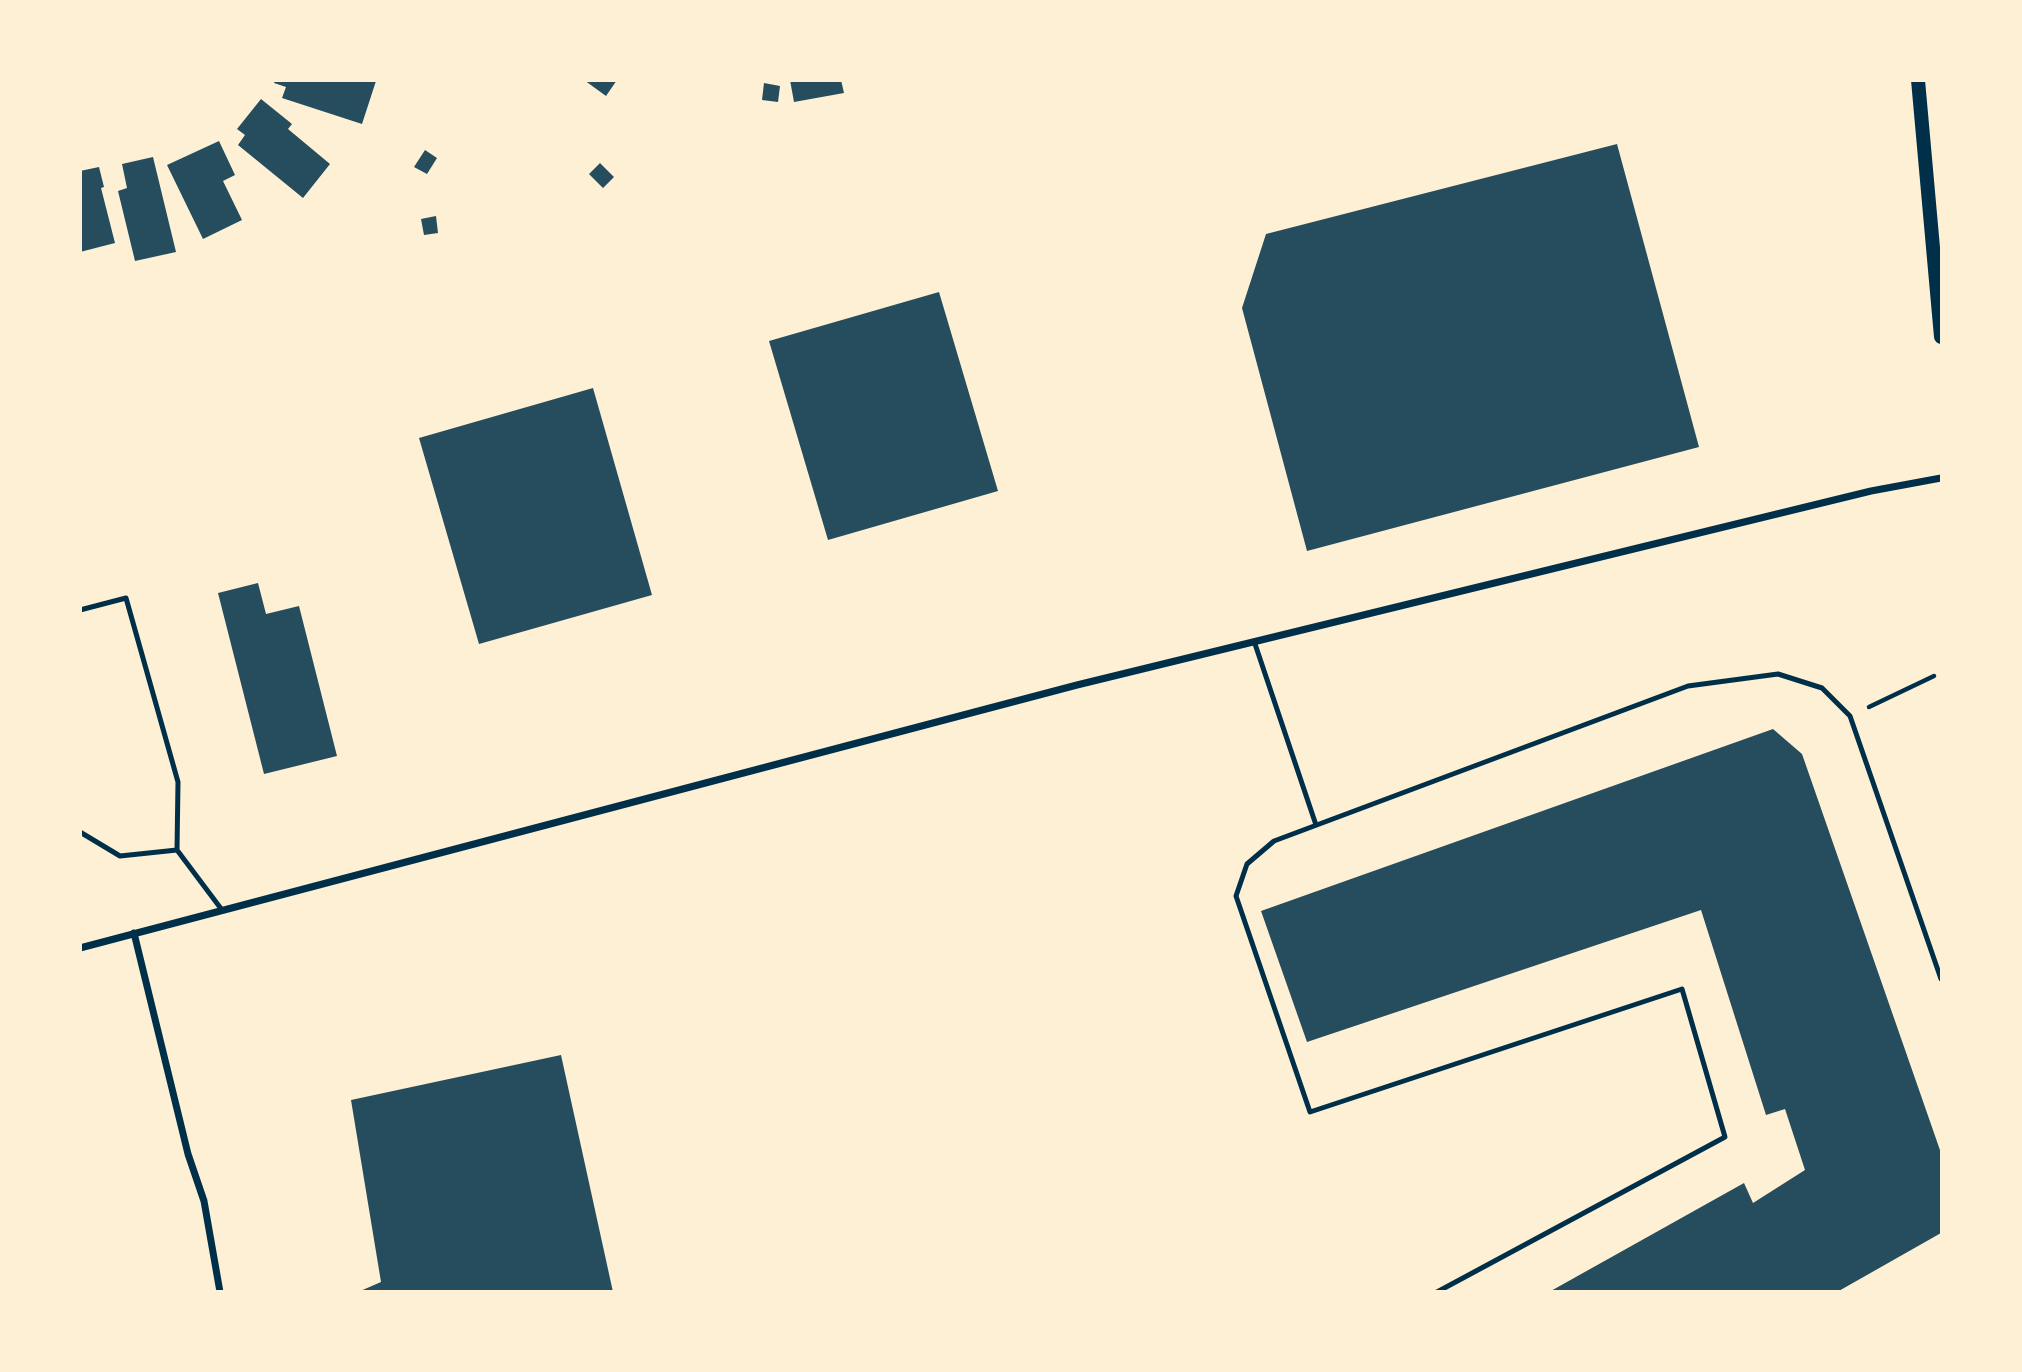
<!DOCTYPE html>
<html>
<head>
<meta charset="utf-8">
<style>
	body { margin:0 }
	#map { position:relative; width:2022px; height:1372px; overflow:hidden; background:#fdf0d5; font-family:Inter,sans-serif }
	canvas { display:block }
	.frame { position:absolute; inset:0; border:82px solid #fdf0d5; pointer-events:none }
</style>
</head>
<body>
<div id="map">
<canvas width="2022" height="1372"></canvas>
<div class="frame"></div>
</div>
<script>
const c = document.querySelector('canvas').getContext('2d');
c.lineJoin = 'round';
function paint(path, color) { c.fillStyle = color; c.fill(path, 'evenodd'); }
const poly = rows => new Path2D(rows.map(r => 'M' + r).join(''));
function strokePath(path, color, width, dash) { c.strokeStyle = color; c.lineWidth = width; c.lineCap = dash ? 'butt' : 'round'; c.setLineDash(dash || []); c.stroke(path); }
paint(poly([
	[275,80,373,80,376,81,362,124,282,98,286,87,274,83],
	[584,80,617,80,606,96],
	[790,80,841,80,844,93,794,102],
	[764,83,780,86,778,102,762,100],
	[261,99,292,124,288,129,330,164,303,198,238,145,245,135,237,129],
	[219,141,235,175,223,181,242,220,203,239,167,165],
	[1617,144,1699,447,1307,551,1242,308,1266,234],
	[425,150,437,158,427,174,414,167],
	[153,157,176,252,135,261,118,191,127,188,122,164],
	[600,163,614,177,603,188,589,174],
	[99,167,104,187,101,188,115,243,80,252,80,171],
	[436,216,438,233,424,235,421,219],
	[939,292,998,491,828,540,769,341],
	[593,388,652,595,479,644,419,438],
	[258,583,266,614,299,606,337,756,264,774,218,593],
	[1773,729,1802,754,1941,1153,1941,1233,1837,1292,1549,1292,1744,1183,1753,1203,1805,1170,1785,1109,1766,1115,1701,910,1307,1042,1261,911],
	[561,1055,613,1292,358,1292,381,1282,351,1100]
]), '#264d5e');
strokePath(poly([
	[1869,707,1934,676]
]), '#003049', 4.5);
strokePath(poly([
	[80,610,126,598,178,782,177,850,222,910],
	[1254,641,1316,825],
	[80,832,120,856,177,850],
	[1437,1292,1725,1137,1682,989,1310,1112,1236,896,1247,864,1274,841,1688,686,1778,674,1822,688,1850,716,1941,979]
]), '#003049', 5);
strokePath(poly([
	[134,933,188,1154,204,1201,220,1292],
	[80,948,1077,685,1871,491,1941,478]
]), '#003049', 7);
strokePath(poly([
	[1918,80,1941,337]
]), '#003049', 14);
</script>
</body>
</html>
